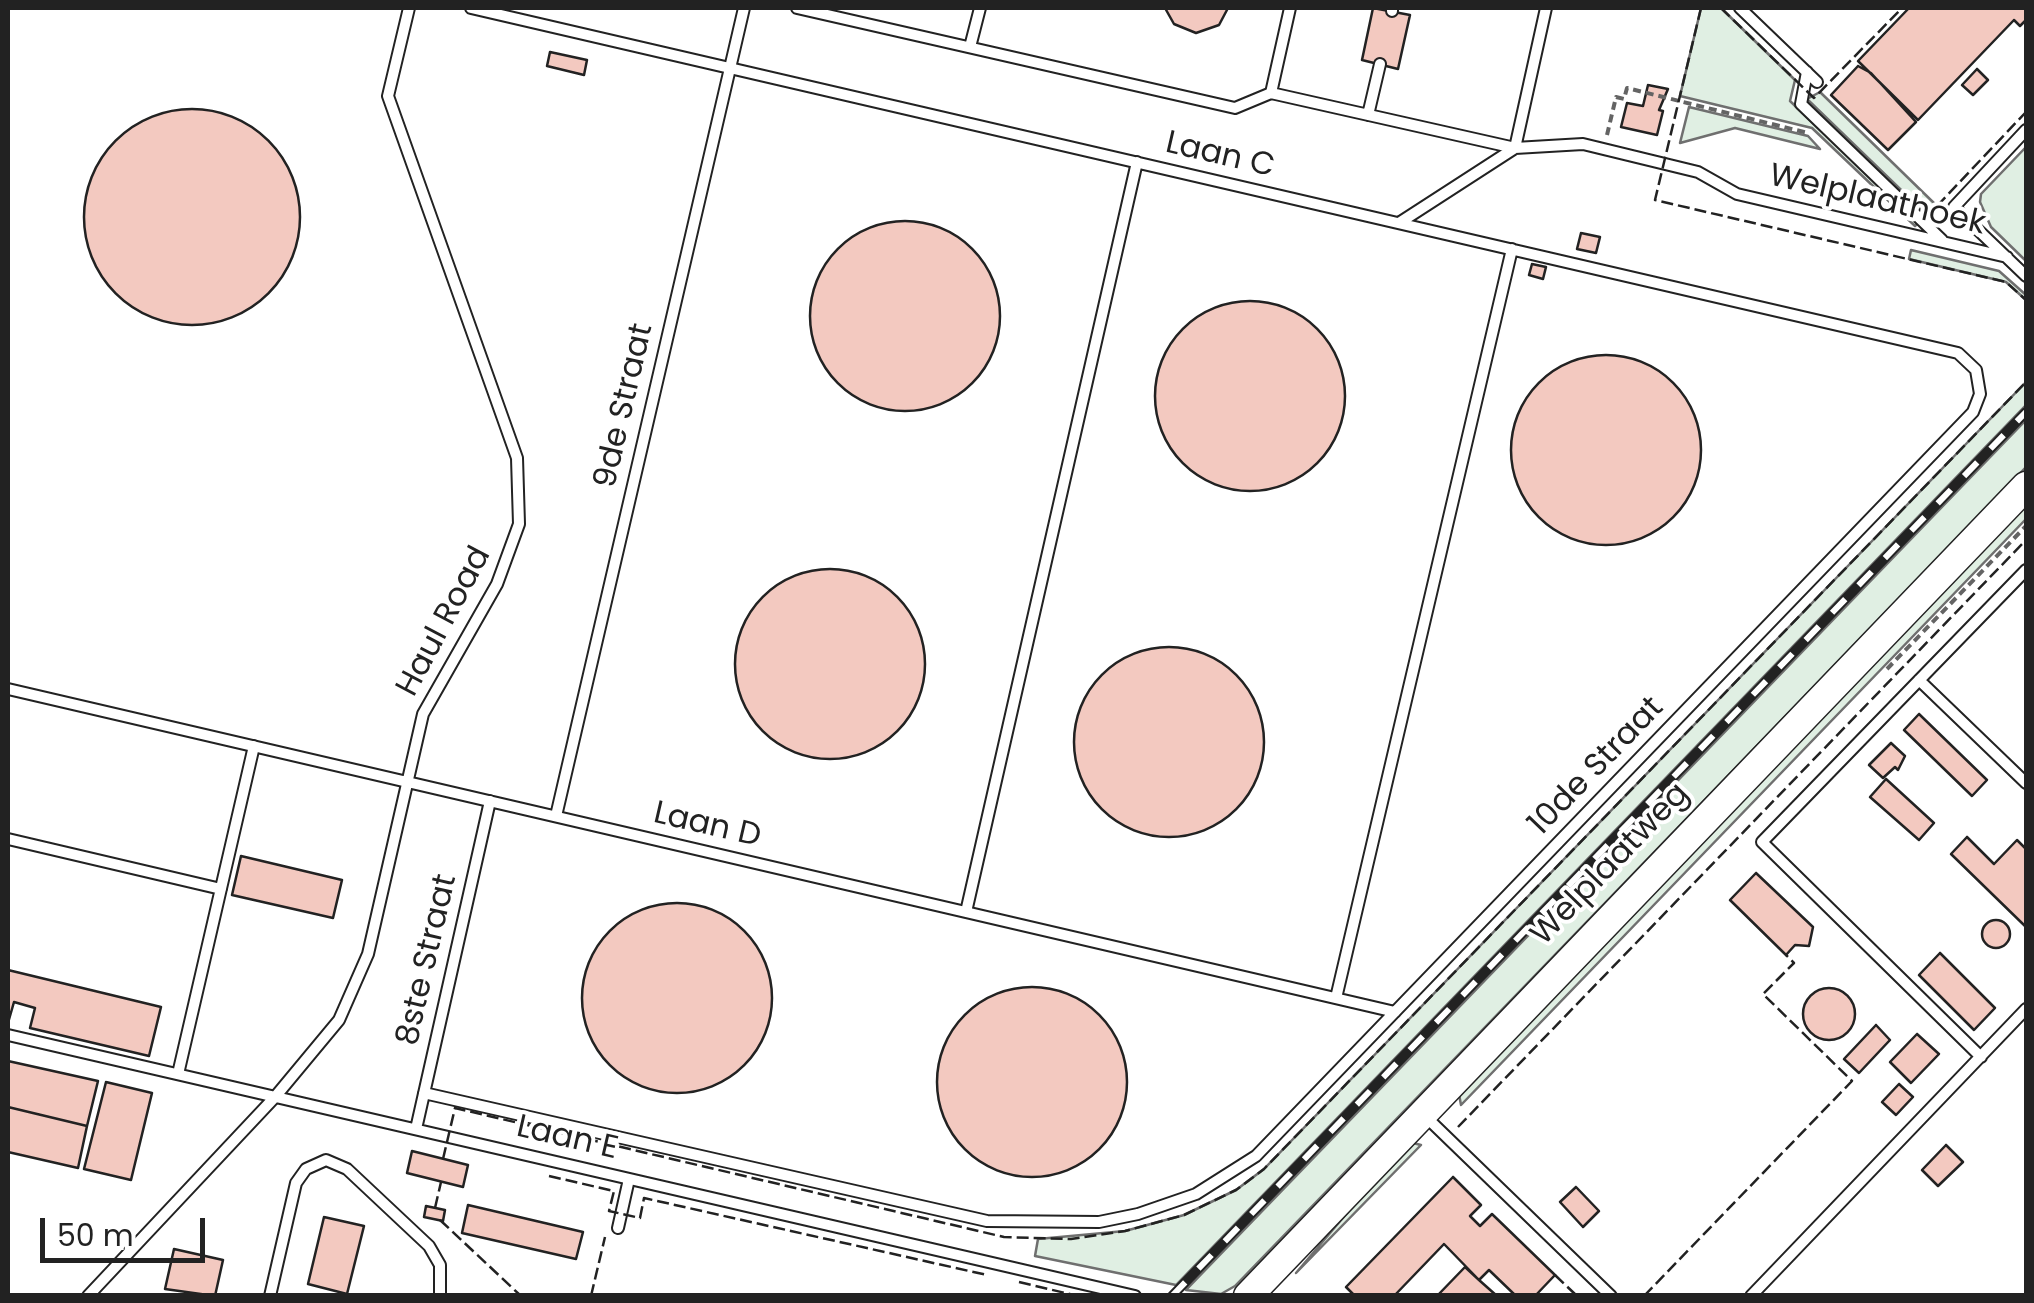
<!DOCTYPE html>
<html>
<head>
<meta charset="utf-8">
<style>
	body { margin:0 }
	#map { position:relative; width:2034px; height:1303px; overflow:hidden; background:#fff; font-family:Poppins,sans-serif }
	canvas { display:block }
	.frame { position:absolute; inset:0; border:10px solid #222; pointer-events:none }
	.scale { position:absolute; left:40px; top:1218px; width:165px; height:45px; box-sizing:border-box; border:5px solid #222; border-top:0; padding-left:12px; font-size:30px; line-height:35px; white-space:nowrap; color:#222; -webkit-text-stroke:8px #fff; paint-order:stroke }
</style>
</head>
<body>
<div id="map">
<canvas width="2034" height="1303"></canvas>
<div class="frame"></div>
<div class="scale">50 m</div>
</div>
<script>
const c = document.querySelector('canvas').getContext('2d');
c.lineJoin = 'round';
function paint(path, color) { c.fillStyle = color; c.fill(path, 'evenodd'); }
const poly = rows => new Path2D(rows.map(r => 'M' + r).join(''));
function strokePath(path, color, width, dash) { c.strokeStyle = color; c.lineWidth = width; c.lineCap = dash ? 'butt' : 'round'; c.setLineDash(dash || []); c.stroke(path); }
function drawText(font, color, halo, rows, align = 'center') {
  c.font = font + ' Poppins,sans-serif'; c.lineWidth = 8; c.setLineDash([]); c.textBaseline = 'middle'; c.strokeStyle = halo; c.fillStyle = color; for (const [text, x, y, turn = 0] of rows) {
    c.save(); c.translate(x, y); c.rotate((+turn || 0) * Math.PI / 180); c.textAlign = isNaN(turn) ? turn : align; if (halo) c.strokeText(text, 0, 0); c.fillText(text, 0, 0); c.restore();
  }
}
const green = poly([
	[1701,8,1721,8,1795,80,1790,101,1918,223,1915,226,1812,128,1680,96,1701,8],
	[1820,92,1937,206,1927,215,1807,99,1820,92],
	[1689,107,1808,136,1820,149,1735,128,1680,143,1689,107],
	[2026,147,2026,261,1991,227,1980,202,1981,194,2026,147],
	[1911,250,1999,271,2026,295,2026,300,2006,282,1909,259,1911,250],
	[2026,382,2026,405,1176,1285,1035,1256,1038,1239,1125,1231,1184,1215,1236,1190,1264,1169,2026,382],
	[2026,420,2026,467,1235,1286,1221,1294,1186,1290,2026,420],
	[2026,502,2026,519,1461,1105,1459,1094,2026,502],
	[1413,1143,1421,1145,1296,1273,1404,1146,1413,1143]
]);
paint(green, '#e0efe3');
strokePath(green, '#6f6f6f', 2.5);
const building = poly([
	[1165,8,1228,8,1219,25,1196,33,1174,24,1165,8],
	[1373,8,1410,15,1398,69,1362,60,1373,8],
	[1909,8,2026,8,2026,20,2020,26,2014,20,1918,120,1858,61,1909,8],
	[550,52,587,60,584,75,547,66,550,52],
	[1858,66,1871,73,1916,122,1888,150,1831,95,1858,66],
	[1977,69,1988,80,1973,95,1962,85,1977,69],
	[1648,85,1668,89,1659,110,1663,111,1657,135,1621,127,1627,103,1643,106,1648,85],
	'84 217a108 108 0 1 1 216 0a108 108 0 1 1-216 0Z',
	'810 316a95 95 0 1 1 190 0a95 95 0 1 1-190 0Z',
	[1581,233,1600,237,1596,253,1577,249,1581,233],
	[1532,264,1546,267,1543,279,1529,275,1532,264],
	'1155 396a95 95 0 1 1 190 0a95 95 0 1 1-190 0Z',
	'1511 450a95 95 0 1 1 190 0a95 95 0 1 1-190 0Z',
	'735 664a95 95 0 1 1 190 0a95 95 0 1 1-190 0Z',
	'1074 742a95 95 0 1 1 190 0a95 95 0 1 1-190 0Z',
	[1919,714,1987,780,1972,796,1904,730,1919,714],
	[1891,743,1905,756,1898,770,1895,767,1883,778,1869,765,1891,743],
	[1886,779,1934,823,1919,840,1870,797,1886,779],
	[1967,837,1994,864,2017,840,2026,849,2026,927,1951,854,1967,837],
	[241,856,342,880,333,918,232,895,241,856],
	[1756,873,1813,927,1809,946,1795,945,1786,955,1730,900,1756,873],
	'582 998a95 95 0 1 1 190 0a95 95 0 1 1-190 0Z',
	'1982 934a14 14 0 1 1 28 0a14 14 0 1 1-28 0Z',
	[1940,953,1995,1008,1974,1030,1919,975,1940,953],
	[8,970,161,1007,149,1056,30,1028,35,1008,14,1002,8,1023,8,970],
	'937 1082a95 95 0 1 1 190 0a95 95 0 1 1-190 0Z',
	'1803 1014a26 26 0 1 1 52 0a26 26 0 1 1-52 0Z',
	[1876,1025,1890,1040,1859,1073,1844,1059,1876,1025],
	[1917,1034,1939,1054,1911,1083,1890,1062,1917,1034],
	[8,1061,98,1081,87,1126,8,1107,8,1061],
	[106,1082,152,1093,131,1180,84,1169,106,1082],
	[1899,1084,1913,1097,1896,1115,1882,1102,1899,1084],
	[8,1107,87,1126,78,1168,8,1152,8,1107],
	[1946,1145,1963,1162,1938,1186,1922,1170,1946,1145],
	[412,1151,468,1165,463,1187,407,1173,412,1151],
	[1453,1177,1481,1205,1470,1216,1480,1226,1492,1214,1555,1275,1535,1296,1516,1296,1489,1270,1479,1280,1444,1244,1394,1296,1355,1296,1346,1287,1453,1177],
	[1576,1187,1599,1211,1583,1227,1560,1202,1576,1187],
	[468,1205,583,1232,576,1259,462,1233,468,1205],
	[426,1206,445,1210,443,1221,424,1217,426,1206],
	[324,1217,364,1226,347,1294,308,1284,324,1217],
	[174,1249,223,1260,215,1296,165,1289,174,1249],
	[1465,1267,1479,1280,1497,1296,1437,1296,1465,1267]
]);
paint(building, '#f3c9c0');
strokePath(building, '#222', 2.5);
const lane = poly([
	[797,8,1235,108,1271,93,1515,148,1583,144,1698,172,1737,194,2007,257],
	[1740,8,1817,82],
	[1392,11,1392,8],
	[970,47,980,8],
	[1807,72,1801,104,1942,240],
	[1271,93,1290,8],
	[1368,115,1380,64],
	[2026,130,1954,207,2026,276],
	[1399,223,1515,148,1546,8],
	[1919,680,2026,783],
	[8,689,1395,1012],
	[556,816,744,8],
	[8,839,221,889],
	[966,912,1137,162],
	[1336,998,1512,249],
	[8,1035,1135,1296],
	[1981,1057,1762,842,2026,570],
	[178,1074,254,746],
	[424,1093,987,1221,1099,1222,1138,1214,1196,1194,1256,1156,1973,412,1980,394,1976,370,1958,353,471,8],
	[1425,1116,1611,1296],
	[416,1129,490,801],
	[618,1228,629,1179],
	[88,1296,275,1097,339,1020,368,954,423,714,497,584,519,524,517,458,388,96,409,8],
	[270,1296,296,1183,306,1169,326,1160,347,1169,429,1246,440,1265,440,1296],
	[1751,1296,2026,1009]
]);
const secondary = poly([
	[1248,1296,2026,486]
]);
strokePath(lane, '#222', 14);
strokePath(secondary, '#222', 31);
strokePath(poly([
	[1607,135,1616,97,1624,99,1627,88,1808,133],
	[1887,669,2026,526]
]), '#646464', 4, [8, 5]);
strokePath(lane, '#fff', 10);
strokePath(secondary, '#fff', 28);
const rail = poly([
	[1172,1296,2026,412]
]);
strokePath(rail, '#222', 10);
strokePath(rail, '#fff', 6, [19]);
strokePath(poly([
	[1701,8,1655,200,2006,282,2026,300],
	[1721,8,1814,98,1902,8],
	[1937,206,2026,112],
	[1458,1127,2026,540],
	[443,1159,455,1108,1004,1237,1071,1239,1125,1231,1184,1215,1236,1190,1264,1169,2026,382],
	[549,1176,614,1191,609,1211,640,1218,644,1198,987,1275],
	[435,1208,441,1182],
	[440,1220,521,1296],
	[1555,1275,1577,1296],
	[1019,1282,1078,1296],
	[591,1296,605,1237],
	[1644,1296,1852,1081,1763,994,1794,963,1786,955]
]), '#222', 2.5, [12, 5]);
drawText('32px', '#222', '#fff', [
	["Laan C",1220,156,13],
	["Welplaathoek",1877,201,13],
	["9de Straat",625,406,-77],
	["Haul Road",445,622,-62],
	["10de Straat",1597,767,-46],
	["Laan D",707,826,13],
	["Welplaatweg",1611,865,-46],
	["8ste Straat",428,960,-77],
	["Laan E",567,1139,13]
]);
</script>
</body>
</html>
